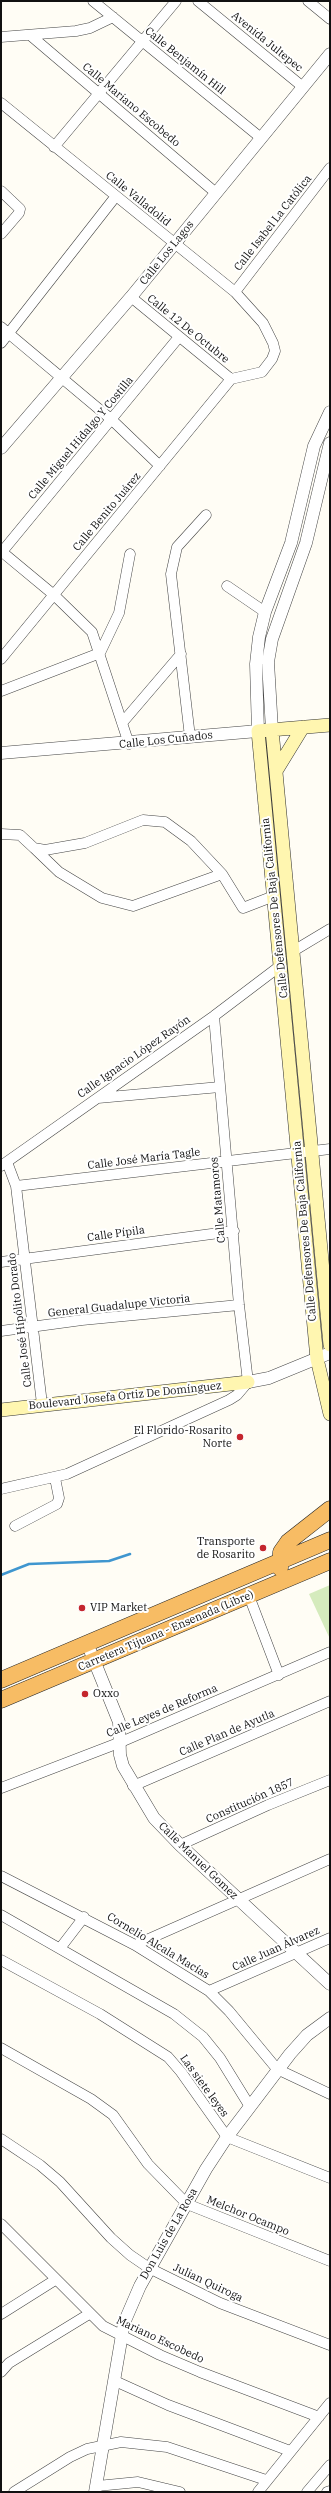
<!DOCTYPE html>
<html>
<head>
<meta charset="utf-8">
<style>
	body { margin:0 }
	#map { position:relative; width:331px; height:2493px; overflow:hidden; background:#fffdf5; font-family:"IBM Plex Serif",serif }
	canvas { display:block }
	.frame { position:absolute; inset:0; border:2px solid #111; pointer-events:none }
</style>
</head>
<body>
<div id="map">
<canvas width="331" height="2493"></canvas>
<div class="frame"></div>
</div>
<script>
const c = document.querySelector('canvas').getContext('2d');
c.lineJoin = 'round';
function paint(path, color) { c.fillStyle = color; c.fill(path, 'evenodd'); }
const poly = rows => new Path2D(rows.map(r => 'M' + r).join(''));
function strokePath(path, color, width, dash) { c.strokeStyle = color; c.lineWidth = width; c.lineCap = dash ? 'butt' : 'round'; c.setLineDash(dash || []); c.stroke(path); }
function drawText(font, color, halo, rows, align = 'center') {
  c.font = font + ' "IBM Plex Serif",serif'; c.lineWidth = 4; c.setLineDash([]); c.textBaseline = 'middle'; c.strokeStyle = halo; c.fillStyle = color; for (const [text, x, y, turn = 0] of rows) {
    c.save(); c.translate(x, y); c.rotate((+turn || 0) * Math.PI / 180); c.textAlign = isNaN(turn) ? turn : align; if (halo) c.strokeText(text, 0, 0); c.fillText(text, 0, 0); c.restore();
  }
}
paint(poly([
	[330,1585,330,1639,309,1594]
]), '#d5ebbd');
strokePath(poly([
	[1,1575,29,1564,109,1561,130,1554]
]), '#3f96cf', 2.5);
const minor = poly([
	[93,1,261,138],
	[198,1,303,87],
	[308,1,330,19],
	[30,35,216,193],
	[1,37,76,31,90,28,113,17],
	[1,103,235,292,263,323,273,343,275,351,272,359,262,372,231,379],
	[54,147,176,1],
	[1,191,20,209,19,213,1,234],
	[235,292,330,168],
	[131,297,231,379],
	[1,327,112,420,160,466],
	[1,343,116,196],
	[1,551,54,595,92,632,129,744],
	[1,553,179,337],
	[227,586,265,612],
	[1,659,231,379],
	[1,691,100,653,119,613,130,554],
	[122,723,181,654],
	[190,737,171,574,177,547,206,515],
	[1,834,20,835,34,848,45,850,85,843,143,820,165,822,191,841,222,874,243,908,274,896],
	[34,848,59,872,102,898,133,906,222,874],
	[295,950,330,929],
	[98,1098,220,1087],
	[7,1162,16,1186,42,1404],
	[1,1166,214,1016,280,966],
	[16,1186,330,1149],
	[1,1262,234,1231],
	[1,1331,82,1320,239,1305],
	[1,1489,67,1474,229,1400,237,1395,248,1382,239,1305,214,1016],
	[15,1526,57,1504,59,1498,55,1478],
	[249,1596,279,1675],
	[133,1786,330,1701],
	[1,1788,121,1742,330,1652],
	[180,1845,268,1805,330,1780],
	[1,1876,135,1945,209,1991,229,2011,277,2069,330,2094],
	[1,1915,174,2014,203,2037,220,2058,249,2105],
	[135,1945,330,1859],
	[61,1947,84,1917],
	[1,1960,100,2014,168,2057,181,2072,227,2137,330,2178],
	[209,1991,330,1938],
	[1,2048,91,2099,113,2115,148,2164,187,2204,330,2261],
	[1,2139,40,2165,60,2182,111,2238,130,2255,149,2268,220,2303,330,2345],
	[1,2224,103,2326,160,2355,200,2372,319,2417],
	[1,2314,55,2280],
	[1,2372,9,2363,89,2314],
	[115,2381,168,2405,290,2451],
	[97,2486,138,2482,180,2492],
	[14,2492,70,2457,87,2449,121,2442,167,2447,266,2480],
	[258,2492,330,2403],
	[307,2492,330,2465],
	[327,2492,330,2491]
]);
const tertiary = poly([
	[1,448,131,297,330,54],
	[272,730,268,662,272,639,306,543,330,443],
	[1,753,258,731,256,664,259,637,265,612,291,543,314,446,330,412],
	[248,1382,269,1378,330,1353],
	[87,1643,119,1722,120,1755,123,1766,154,1818,180,1845,330,1984],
	[95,2492,124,2323,140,2286,206,2169,227,2137,290,2054,307,2035,330,2018]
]);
const secondary = poly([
	[330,725,258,731,317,1359,330,1414],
	[272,730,330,1345],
	[276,771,303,727],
	[1,1410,248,1382]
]);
const trunk = poly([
	[280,1568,281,1552,288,1542,330,1509],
	[1,1680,330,1540],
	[1,1700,330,1561]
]);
strokePath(minor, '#444', 11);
strokePath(tertiary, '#444', 13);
strokePath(secondary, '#333', 14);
strokePath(trunk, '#222', 17);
strokePath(minor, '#fff', 10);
strokePath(tertiary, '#fff', 12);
strokePath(secondary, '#fff6b0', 13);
strokePath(trunk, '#f7bc64', 16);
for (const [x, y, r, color] of [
	[240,1437,4,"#c4262e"],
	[263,1548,4,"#c4262e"],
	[82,1608,4,"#c4262e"],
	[85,1694,4,"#c4262e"]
]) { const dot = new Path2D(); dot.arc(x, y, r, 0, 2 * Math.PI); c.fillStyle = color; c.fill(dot); strokePath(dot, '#fff', 1.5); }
drawText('11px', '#111', '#fff', [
	["Avenida Jultepec",267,42,39],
	["Calle Benjamín Hill",185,61,39],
	["Calle Mariano Escobedo",131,105,40],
	["Calle Valladolid",138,199,39],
	["Calle Isabel La Católica",273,223,-52],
	["Calle Los Lagos",167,253,-51],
	["Calle 12 De Octubre",188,329,39],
	["Calle Miguel Hidalgo Y Costilla",81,438,-50],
	["Calle Benito Juárez",107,512,-50],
	["Calle Los Cuñados",166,740,-6],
	["Calle Defensores De Baja California",275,908,-96],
	["Calle Ignacio López Rayón",134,1057,-35],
	["Calle José María Tagle",144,1159,-7],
	["Calle Matamoros",218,1200,-95],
	["Calle Defensores De Baja California",305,1231,-95],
	["Calle Pípila",116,1234,-8],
	["General Guadalupe Victoria",119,1306,-6],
	["Calle José Hipólito Dorado",20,1320,-97],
	["Boulevard Josefa Ortiz De Domínguez",125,1396,-6],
	["Carretera Tijuana - Ensenada (Libre)",166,1631,-23],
	["Calle Leyes de Reforma",162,1711,-23],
	["Calle Plan de Ayutla",227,1733,-23],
	["Constitución 1857",250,1801,-24],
	["Calle Manuel Gomez",198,1861,44],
	["Cornelio Alcala Macías",158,1946,31],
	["Calle Juan Álvarez",276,1949,-24],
	["Las siete leyes",204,2086,54],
	["Melchor Ocampo",248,2216,22],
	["Don Luis de La Rosa",169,2234,-60],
	["Julian Quiroga",208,2283,25],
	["Mariano Escobedo",160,2340,25]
]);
drawText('11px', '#111', '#fff', [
	["El Florido-Rosarito",232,1431],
	["Norte",232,1444],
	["Transporte",255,1542],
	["de Rosarito",255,1555],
	["VIP Market",90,1608,"left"],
	["Oxxo",93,1694,"left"]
], 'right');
</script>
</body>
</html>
